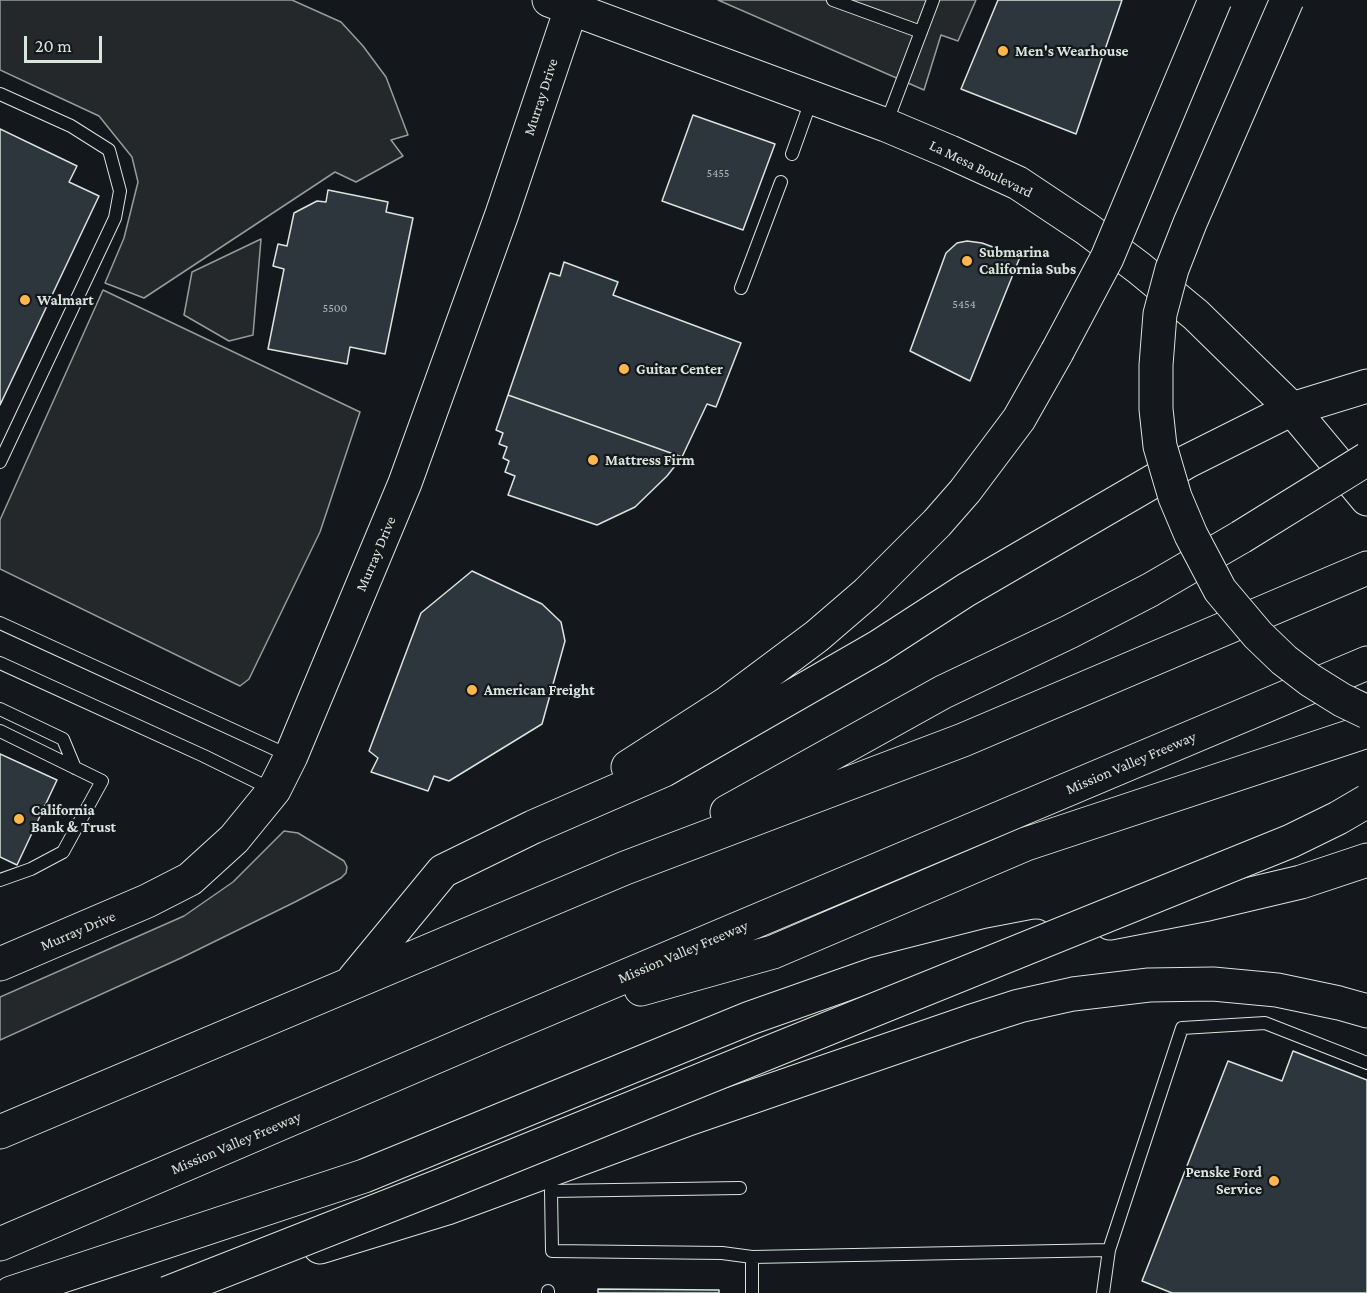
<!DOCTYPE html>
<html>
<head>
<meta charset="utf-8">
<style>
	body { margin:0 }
	#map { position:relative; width:1367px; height:1293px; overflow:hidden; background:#14181c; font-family:"Crimson Pro",serif }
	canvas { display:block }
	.scale { position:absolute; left:24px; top:36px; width:78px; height:27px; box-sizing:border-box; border:3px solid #d8e6dc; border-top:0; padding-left:8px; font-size:18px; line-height:21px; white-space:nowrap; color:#d8e6dc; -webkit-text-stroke:4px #14181c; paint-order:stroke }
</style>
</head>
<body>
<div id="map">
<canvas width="1367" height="1293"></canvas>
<div class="scale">20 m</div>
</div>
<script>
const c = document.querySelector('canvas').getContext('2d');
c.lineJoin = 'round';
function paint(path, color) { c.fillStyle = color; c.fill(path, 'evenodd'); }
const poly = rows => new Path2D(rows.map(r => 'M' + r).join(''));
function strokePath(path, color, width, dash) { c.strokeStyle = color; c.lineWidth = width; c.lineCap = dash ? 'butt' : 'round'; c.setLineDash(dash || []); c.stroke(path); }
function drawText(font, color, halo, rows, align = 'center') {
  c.font = font + ' "Crimson Pro",serif'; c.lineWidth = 4.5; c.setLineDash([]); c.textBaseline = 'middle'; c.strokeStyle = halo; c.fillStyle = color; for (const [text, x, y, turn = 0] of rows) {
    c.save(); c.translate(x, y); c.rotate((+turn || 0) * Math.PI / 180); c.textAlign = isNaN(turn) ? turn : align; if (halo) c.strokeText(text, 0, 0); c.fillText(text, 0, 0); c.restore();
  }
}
const parking = poly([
	[0,0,292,0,341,22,363,46,386,77,408,135,391,140,403,156,356,182,335,172,144,298,105,283,124,238,138,182,132,157,99,116,0,70,0,0],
	[718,0,976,0,958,41,941,35,924,90,718,0],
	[261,239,253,335,229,341,184,315,192,272,261,239],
	[103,290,360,412,320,532,249,679,240,686,0,569,0,520,103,290],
	[284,831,298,833,344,861,347,867,346,873,341,878,295,902,181,958,0,1040,0,997,184,916,233,882,284,831]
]);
paint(parking, '#24282b');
strokePath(parking, '#939e99', 1.5);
const building = poly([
	[998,0,1122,0,1076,134,961,89,998,0],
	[693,115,775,144,743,230,662,201,693,115],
	[0,129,77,166,69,182,99,196,0,405,0,129],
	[328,190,388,202,386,212,413,218,385,354,350,347,347,364,268,349,284,269,273,266,278,244,287,246,294,213,317,201,326,202,328,190],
	[967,241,982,243,1020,257,970,381,910,351,946,253,957,243,967,241],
	[564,262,618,282,613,295,741,343,716,407,707,404,682,457,508,395,550,273,560,276,564,262],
	[508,395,682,457,667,476,635,507,597,525,508,495,515,476,505,472,509,461,503,458,507,447,499,444,503,433,496,430,508,395],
	[472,571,542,604,561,622,565,641,542,724,449,781,434,776,428,791,371,772,378,758,369,751,421,613,472,571],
	[0,754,57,780,17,865,0,857,0,754],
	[1293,1051,1367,1080,1367,1293,1172,1293,1142,1281,1228,1061,1282,1081,1293,1051],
	[598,1289,719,1290,719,1293,598,1293,598,1289]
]);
paint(building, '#2c363c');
strokePath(building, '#d8e6dc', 1.5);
const lane = poly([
	[833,0,921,32],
	[0,94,71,126,109,150,120,191,115,218,0,462],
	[886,124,933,0],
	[792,154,812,98],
	[741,288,781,182],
	[0,623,290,756],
	[0,663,204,756,273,790],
	[0,709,63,739,75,768],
	[0,731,102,781,63,852,31,869,0,880],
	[740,1188,551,1191,552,1251,722,1253,752,1257,1109,1250],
	[752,1257,752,1293],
	[548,1291,548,1293],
	[1103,1293,1109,1250,1182,1028,1265,1023,1367,1063]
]);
const secondary = poly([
	[549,0,886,125,950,152,1018,183,1087,229,1139,268,1196,315,1292,409],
	[0,964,147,901,190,879,234,839,274,790,291,756,405,483,502,214,574,0]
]);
const primary = poly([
	[1292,409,1367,499]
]);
const highway = poly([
	[628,767,726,704,817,636,867,593,937,523,965,491,1019,419,1057,352],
	[727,812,943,692,1069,632,1150,590,1241,537],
	[1110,923,1208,904,1301,882,1367,860],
	[354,979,443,871,533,827,664,770,878,647,966,590,1188,461,1292,409,1367,386],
	[641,989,773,952,1026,844,1367,731],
	[0,1132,625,868,963,740,1367,568],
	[0,1244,498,1030,1367,663],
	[320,1247,447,1208,688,1119,969,1022,1019,1006,1073,994,1149,985,1213,984,1277,990,1339,1003,1367,1011],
	[11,1293,364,1176,750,1018,875,974,989,945,1036,936]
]);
strokePath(lane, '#d8e6dc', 14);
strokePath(secondary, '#d8e6dc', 35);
strokePath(primary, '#d8e6dc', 35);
strokePath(highway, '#d8e6dc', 35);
strokePath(lane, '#14181c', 12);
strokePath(secondary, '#14181c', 33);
strokePath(primary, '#14181c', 33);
strokePath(highway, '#14181c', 33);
const highwayBridge = poly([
	[1287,0,1190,223,1172,269,1160,314,1156,365,1156,409,1160,446,1175,497,1191,535,1220,590,1258,635,1284,660,1310,680,1342,700,1367,712],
	[1057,352,1107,258,1215,0],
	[1241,537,1367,459],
	[167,1293,439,1186,1291,841,1338,818,1367,801]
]);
strokePath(highwayBridge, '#d8e6dc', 35, []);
strokePath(highwayBridge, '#14181c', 33);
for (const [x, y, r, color] of [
	[1003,51,6,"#ffb74d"],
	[967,261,6,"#ffb74d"],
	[25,300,6,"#ffb74d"],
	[624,369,6,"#ffb74d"],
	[593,460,6,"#ffb74d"],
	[472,690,6,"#ffb74d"],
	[19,819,6,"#ffb74d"],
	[1274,1181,6,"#ffb74d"]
]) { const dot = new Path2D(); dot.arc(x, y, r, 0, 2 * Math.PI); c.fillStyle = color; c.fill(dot); strokePath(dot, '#14181c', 2); }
drawText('12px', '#adbab4', null, [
	["5455",718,173],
	["5454",964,304],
	["5500",335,308]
]);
drawText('bold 15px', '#d8e6dc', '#14181c', [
	["Men's Wearhouse",1015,51],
	["Submarina",979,252],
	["California Subs",979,269],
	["Walmart",37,300],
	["Guitar Center",636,369],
	["Mattress Firm",605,460],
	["American Freight",484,690],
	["California",31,810],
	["Bank & Trust",31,827],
	["Penske Ford",1262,1172,"right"],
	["Service",1262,1189,"right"]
], 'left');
drawText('15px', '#d8e6dc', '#14181c', [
	["Murray Drive",541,97,-72],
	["La Mesa Boulevard",981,169,26],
	["Murray Drive",376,554,-67],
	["Mission Valley Freeway",1131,763,-23],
	["Murray Drive",78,931,-23],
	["Mission Valley Freeway",683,952,-23],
	["Mission Valley Freeway",236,1143,-23]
]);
</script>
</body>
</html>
